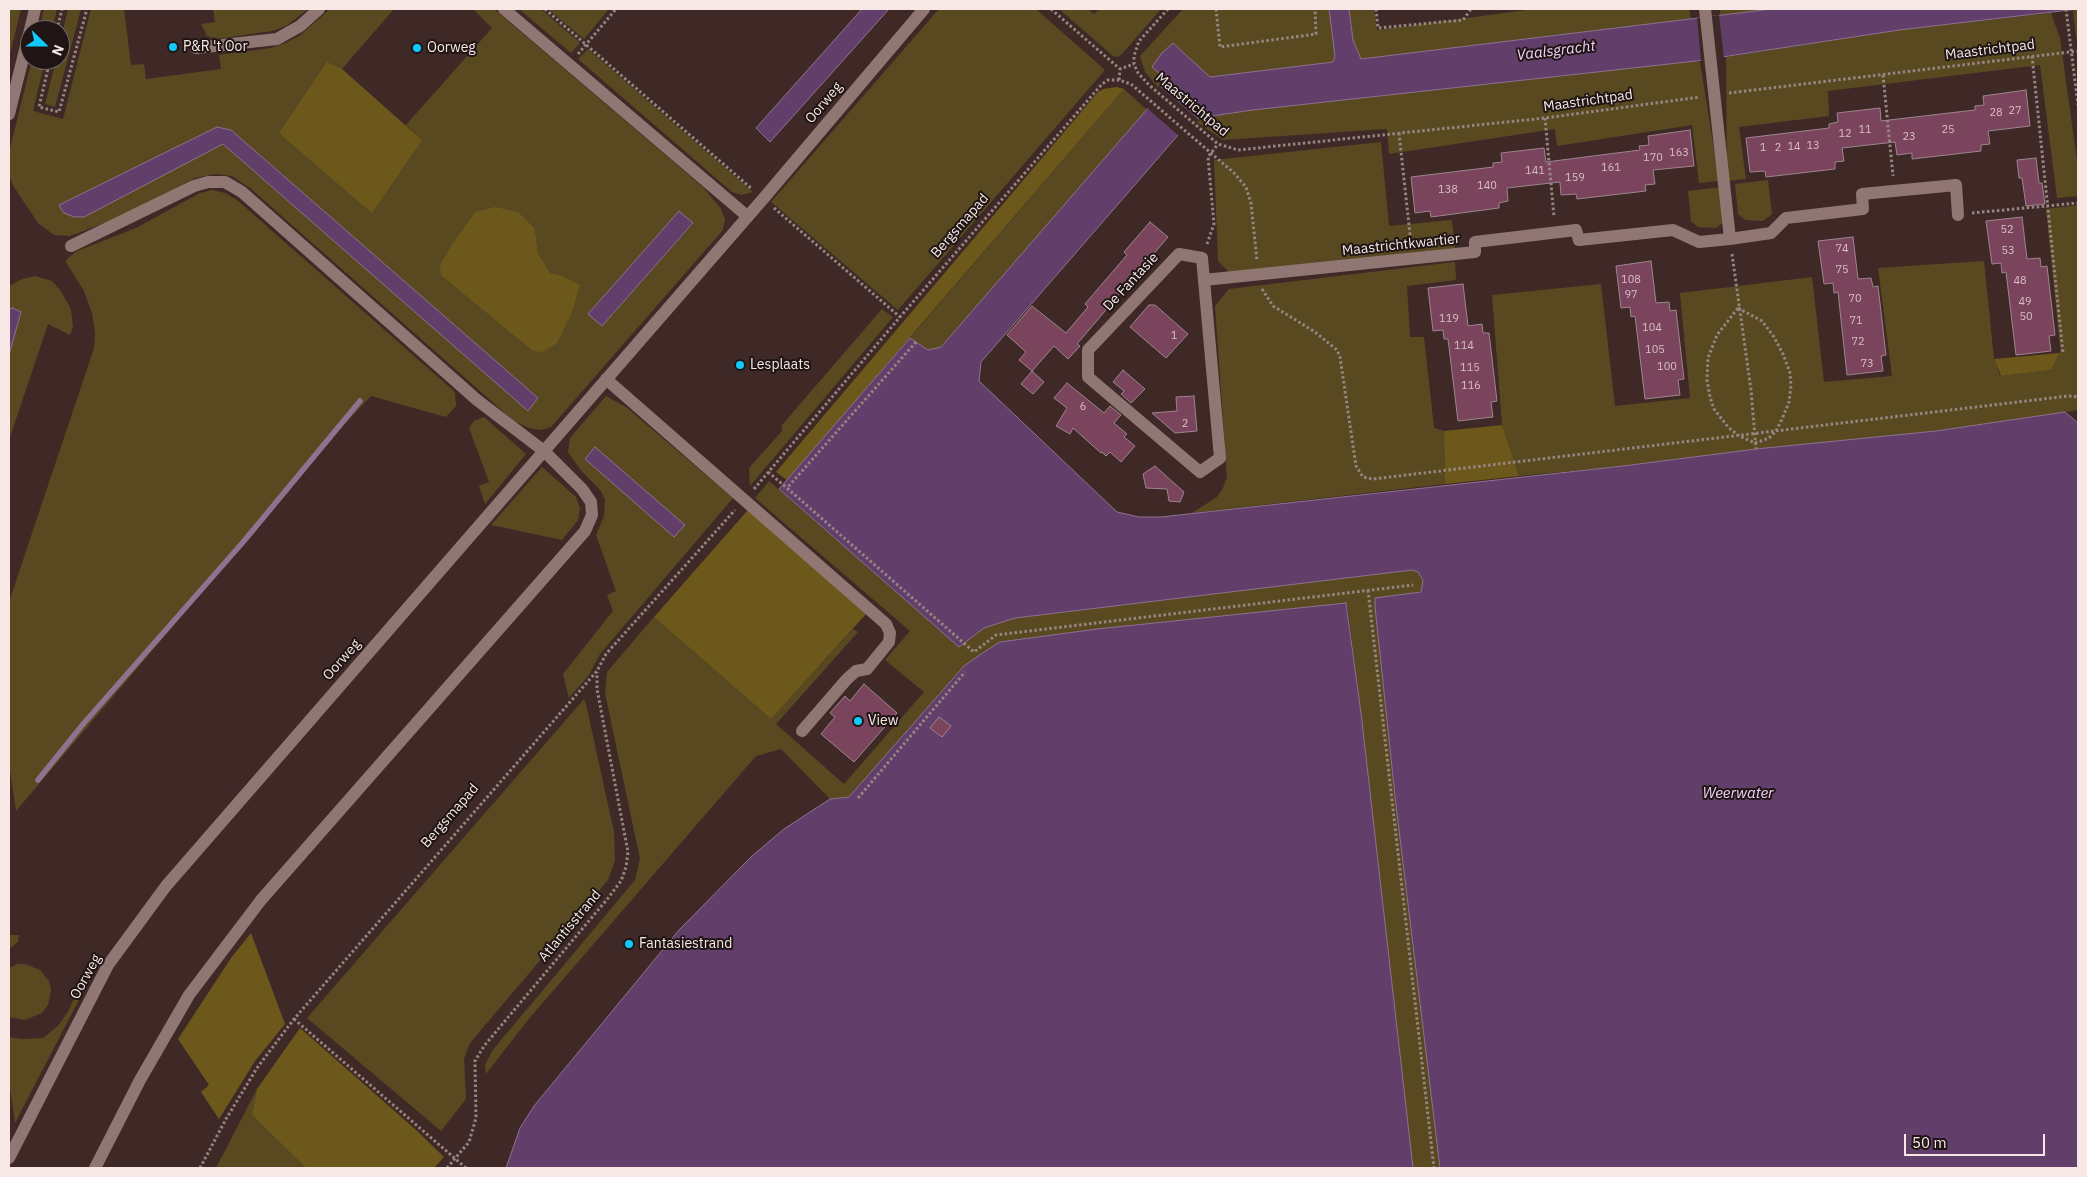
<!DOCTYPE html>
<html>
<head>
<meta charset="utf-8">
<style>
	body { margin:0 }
	#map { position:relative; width:2087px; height:1177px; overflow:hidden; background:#3f2927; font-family:"IBM Plex Sans",sans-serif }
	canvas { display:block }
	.frame { position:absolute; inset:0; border:10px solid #f7e8e6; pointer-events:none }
	.north { position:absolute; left:20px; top:20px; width:50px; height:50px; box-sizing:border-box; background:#1f1514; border:1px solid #756968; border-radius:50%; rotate:112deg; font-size:14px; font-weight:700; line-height:20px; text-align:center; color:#f7e8e6 }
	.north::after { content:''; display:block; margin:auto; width:18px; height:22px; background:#0fcafa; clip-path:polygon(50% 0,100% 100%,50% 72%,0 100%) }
	.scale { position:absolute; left:1904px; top:1134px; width:141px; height:22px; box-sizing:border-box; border:2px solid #f7e8e6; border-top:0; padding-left:6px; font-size:15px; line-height:18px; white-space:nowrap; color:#f7e8e6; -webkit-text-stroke:4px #1f1514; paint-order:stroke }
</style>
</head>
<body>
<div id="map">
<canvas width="2087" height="1177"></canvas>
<div class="frame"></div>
<div class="north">N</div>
<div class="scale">50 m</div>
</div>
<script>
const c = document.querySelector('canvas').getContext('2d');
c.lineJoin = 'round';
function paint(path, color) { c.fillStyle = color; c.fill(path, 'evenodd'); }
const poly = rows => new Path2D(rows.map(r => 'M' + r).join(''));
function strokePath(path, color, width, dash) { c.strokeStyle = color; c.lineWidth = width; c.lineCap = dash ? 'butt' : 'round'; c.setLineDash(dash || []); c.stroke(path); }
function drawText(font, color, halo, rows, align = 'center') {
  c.font = font + ' "IBM Plex Sans",sans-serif'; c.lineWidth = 4; c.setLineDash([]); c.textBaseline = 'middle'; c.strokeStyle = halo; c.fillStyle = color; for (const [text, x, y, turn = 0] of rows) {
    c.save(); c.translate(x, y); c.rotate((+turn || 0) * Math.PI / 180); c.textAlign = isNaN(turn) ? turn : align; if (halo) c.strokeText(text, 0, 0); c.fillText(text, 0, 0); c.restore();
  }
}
paint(poly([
	[9,9,21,9,9,58],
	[44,9,57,9,52,30,39,30],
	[68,9,81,9,55,107,45,104,56,60,60,60,60,42],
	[91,9,124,9,131,65,144,64,146,79,221,69,219,55,271,48,285,43,299,36,330,9,394,9,342,69,328,63,422,139,406,125,492,28,473,9,494,9,704,188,721,209,725,219,723,230,551,427,541,430,529,428,514,421,250,188,232,176,216,174,195,178,123,216,70,236,54,235,38,223,14,187,9,176,9,152,32,60,45,60,33,111,63,119],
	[217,127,231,130,538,398,528,411,223,144,78,218,68,215,59,205],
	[679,211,693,224,602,326,589,313],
	[475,212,535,229,538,253,550,273,560,275,440,264,452,244],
	[213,9,308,9,286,26,272,31,217,39,207,36,201,24,215,22],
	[519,9,541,9,580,43,571,53],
	[548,9,609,9,584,39],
	[939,9,1036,9,1105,70,898,310,771,202],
	[1059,9,1088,9,1094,14,1099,9,1161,9,1122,54,1117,57,1113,56],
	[1183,9,1329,9,1335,56,1333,62,1210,77,1159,73,1162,92,1145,72,1140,56],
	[1349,9,1374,9,1377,30,1534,9,1689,9,1691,19,1360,59,1353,40],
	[1720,9,1772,9,1720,16],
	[2073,10,2078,10,2078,38,2076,38],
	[2051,13,2060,38,2078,168,2078,196,2057,198,2040,65,1828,91,1829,116,1739,127,1746,179,1727,181,1726,57,1899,30],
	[588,49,753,192,742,195,732,192,578,59],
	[1696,61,1700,62,1719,181,1699,183,1692,125,1557,146,1555,129,1389,154,1387,129,1223,140,1192,119,1253,110],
	[1124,89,1147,110,941,347,928,350,910,338],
	[1381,142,1389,226,1452,220,1455,248,1230,273,1218,261,1214,160],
	[1768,180,1772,214,1763,221,1745,220,1738,214,1735,184],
	[1721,187,1725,221,1716,228,1698,227,1691,221,1688,191],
	[212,190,225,193,237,200,455,392,456,406,446,417,371,396,341,428,16,811,9,764,9,602,94,348,95,333,92,313,84,291,66,262,67,259,77,251,136,228,200,193],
	[2078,205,2078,410,1936,431,1756,449,1623,466,1519,476,1502,425,1492,295,1601,284,1615,406,1690,398,1680,293,1812,277,1824,382,1892,376,1878,268,1984,261,1994,359,2000,376,2051,370,2060,353,2060,346,2046,209],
	[1455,262,1456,280,1407,286,1410,337,1424,337,1434,428,1444,431,1445,484,1192,513,1217,497,1223,488,1227,477,1215,306,1229,289],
	[35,276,52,281,60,290,71,309,73,327,70,335,48,324,9,440,9,355,21,312,13,308,9,309,9,286,22,279],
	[882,309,893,317,750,486,749,468,782,431,782,425],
	[606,396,626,407,733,498,600,654,589,675,569,698,563,674,613,611,607,595,616,591,596,535,604,516,605,499,600,490,579,468,568,452,570,438],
	[484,417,526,454,485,504,479,486,489,482,469,428,474,421],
	[542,467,576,497,580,508,578,520,562,540,491,525],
	[769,481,959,647,983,628,1015,618,1412,570,1418,572,1423,580,1421,591,1375,607,1396,805,1440,1168,1413,1168,1361,713,1348,610,1346,603,1097,629,1000,642,964,666,849,797,830,799,781,749,756,756,527,1021,486,1074,485,1065,492,1051,635,880,640,859,605,693,607,672,654,617,771,719,853,629,858,632,776,724,844,784,924,692,885,660,910,631,755,498],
	[584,699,586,704,614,832,615,861,608,880,470,1043,464,1059,466,1099,441,1131,307,1018],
	[9,935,19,935,18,942,9,949],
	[18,964,25,964,40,970,49,981,51,990,48,1005,42,1013,25,1020,9,1017,9,968],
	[78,988,82,994,15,1123,9,1081,9,1037,23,1039,43,1038,59,1025,69,1010],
	[257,1089,252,1115,306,1168,216,1168]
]), '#594920');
paint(poly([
	[327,62,342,69,422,140,372,213,279,133],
	[1117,87,1124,89,787,480,776,472,1098,92,1103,89],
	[495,207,518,212,535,229,538,253,550,273,560,275,580,285,572,312,557,343,543,352,533,351,441,275,440,264,452,244,475,212],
	[2060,353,2051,370,2001,376,1994,359],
	[1502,425,1519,476,1445,484,1444,431],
	[748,510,867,613,771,719,654,617],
	[251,933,285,1024,255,1061,219,1119,201,1092,209,1085,178,1039,231,958],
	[300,1028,415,1129,444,1157,434,1168,306,1168,252,1115,257,1089]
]), '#6d581c');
const water = poly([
	[862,9,889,9,770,142,756,128,862,9],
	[1329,9,1349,9,1353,40,1361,59,1772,9,2078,9,1899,30,1696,61,1253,110,1192,119,981,362,979,381,1117,512,1139,517,1161,517,1623,466,1756,449,1936,431,2065,412,2078,423,2078,1168,1440,1168,1396,805,1375,607,1375,598,1421,592,1423,580,1418,572,1412,570,1015,618,984,628,959,647,779,489,910,338,928,350,941,347,1162,92,1159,73,1152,67,1161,54,1173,43,1210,77,1333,62,1335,56,1329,9],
	[217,127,231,130,538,398,528,411,223,144,84,217,74,217,64,213,61,209,59,205,217,127],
	[679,211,693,223,602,326,588,314,679,211],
	[13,308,21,312,9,355,9,309,13,308],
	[595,447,685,525,674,537,585,459,595,447],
	[1346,603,1361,713,1413,1168,506,1168,520,1128,534,1106,679,930,752,856,784,829,830,799,849,797,964,666,984,652,1000,642,1097,629,1346,603]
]);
paint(water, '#623f6a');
strokePath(water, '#8f728f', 1);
paint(poly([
	[1719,15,1724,58,1701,61,1697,18],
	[1158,85,1200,121,1194,122,1180,137,1146,107,1159,91]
]), '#3f2927');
strokePath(poly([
	[38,780,84,723,244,541,360,401]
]), '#8f728f', 5.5);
const building = poly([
	[2026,90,2030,126,1988,131,1990,144,1981,145,1981,151,1912,159,1912,153,1897,155,1895,142,1842,148,1844,161,1835,162,1835,169,1766,177,1765,171,1750,172,1746,138,1829,128,1829,124,1838,122,1837,113,1880,108,1881,121,1975,110,1975,106,1984,105,1983,96,2026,90],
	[1690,130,1694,166,1653,170,1655,184,1645,185,1646,191,1577,199,1576,194,1561,195,1560,182,1507,188,1508,201,1499,203,1499,208,1431,217,1430,211,1415,213,1411,177,1493,167,1493,163,1502,162,1501,153,1544,148,1546,162,1640,150,1639,146,1649,145,1648,136,1690,130],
	[2036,158,2039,183,2042,183,2045,204,2026,206,2022,178,2019,178,2017,160,2036,158],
	[2022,217,2027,259,2040,258,2041,267,2047,266,2055,335,2049,336,2051,351,2016,355,2006,272,2002,273,2001,263,1992,264,1986,221,2022,217],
	[1150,222,1168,237,1077,344,1080,346,1068,359,1054,346,1032,371,1044,382,1033,394,1021,384,1032,371,1019,360,1026,352,1007,335,1032,306,1066,333,1088,307,1085,304,1127,255,1124,252,1150,222],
	[1853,237,1858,279,1871,278,1873,287,1878,286,1886,355,1881,356,1883,371,1847,375,1838,292,1834,293,1833,283,1824,284,1818,241,1853,237],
	[1651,261,1656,303,1669,302,1670,311,1676,310,1684,379,1678,380,1680,395,1645,399,1635,316,1631,317,1630,307,1621,308,1616,266,1651,261],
	[1463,284,1468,326,1482,324,1483,333,1489,333,1497,401,1491,402,1493,417,1458,421,1448,339,1444,339,1443,330,1433,331,1428,288,1463,284],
	[1149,305,1155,305,1188,334,1166,358,1130,327,1149,305],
	[1123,370,1145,389,1131,403,1121,394,1124,391,1113,382,1123,370],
	[1067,383,1104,413,1110,406,1121,415,1114,423,1127,434,1124,437,1135,446,1121,462,1110,452,1106,456,1102,452,1101,453,1073,428,1070,434,1056,426,1067,408,1054,398,1067,383],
	[1194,396,1197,431,1175,433,1152,413,1177,411,1176,397,1194,396],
	[1155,466,1184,492,1180,502,1169,501,1167,489,1146,488,1143,474,1155,466],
	[864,684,897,713,854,762,821,734,835,717,830,713,845,696,850,701,864,684],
	[939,717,951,726,942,737,930,728,939,717]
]);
paint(building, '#7b445d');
strokePath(building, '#9d858e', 1);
strokePath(poly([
	[545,9,752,189],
	[1051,9,1120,69],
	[1168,9,1139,41,1134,56,1134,64,1138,73,1149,85,1218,144,1238,150,1545,118,1700,97],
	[1216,9,1220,47,1316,34,1315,9],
	[1376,9,1378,28,1463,20,1471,9],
	[2066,9,2078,105],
	[57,30,62,9],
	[578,54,616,9],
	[2032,56,2063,353],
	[50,60,39,107,59,112,87,9],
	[1883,75,1893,176],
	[1119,80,1120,69,1134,64],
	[1729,93,2078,51],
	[1545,118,1554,217],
	[1399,133,1411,244],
	[774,208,900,317],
	[1972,213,2078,203],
	[1207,244,1214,224,1208,157,1218,144],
	[1732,254,1751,390,1756,449],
	[1262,289,1273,306,1315,332,1337,350,1340,357,1356,466,1363,477,1373,479,2068,396,2078,397],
	[1738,308,1762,321,1774,337,1783,354,1790,373,1791,386,1789,402,1782,419,1776,431,1769,438,1755,443,1739,436,1728,427,1714,409,1710,397,1707,380,1708,358,1717,335,1738,308],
	[916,342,787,488,974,652,996,635,1413,585],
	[768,472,787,488],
	[754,489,900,317,1102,84,1108,80,1119,80,1131,84,1234,173,1246,187,1251,203,1257,261],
	[1368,590,1434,1168],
	[858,798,965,672],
	[294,1019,466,1168],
	[200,1168,226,1119,257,1068,294,1019,597,671,606,654,735,510],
	[447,1168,469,1142,476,1118,475,1061,484,1046,609,897,621,881,626,867,628,852,597,689,597,672]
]), '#978583', 3, [2.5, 2.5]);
strokePath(poly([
	[504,9,747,216],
	[1705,9,1730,239],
	[30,30,35,9],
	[196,48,277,39,300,26,319,9],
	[9,114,30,30],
	[71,246,194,186,208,182,225,182,242,192,477,400,544,451,582,489,591,502,592,515,585,531,261,900,189,995,140,1080,95,1168],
	[1179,254,1202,258,1204,280,1220,458,1200,472,1088,377,1088,350,1179,254],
	[1204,280,1475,252,1475,242,1576,230,1579,240,1673,230,1699,242,1730,239,1771,233,1786,218,1863,209,1862,194,1956,185,1958,215],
	[606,379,886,624,890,633,889,642,867,669,856,671,847,679,802,731],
	[9,1158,108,965,166,886,763,199,924,9]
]), '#917774', 12);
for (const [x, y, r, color] of [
	[173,47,5,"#0fcafa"],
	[417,48,5,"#0fcafa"],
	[740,365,5,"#0fcafa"],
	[858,721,5,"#0fcafa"],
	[629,944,5,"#0fcafa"]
]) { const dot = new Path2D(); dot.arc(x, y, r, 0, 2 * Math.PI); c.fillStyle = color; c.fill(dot); strokePath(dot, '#1f1514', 2); }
drawText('11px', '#d8bfc4', null, [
	["27",2015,111],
	["28",1996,113],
	["11",1865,130],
	["25",1948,130],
	["12",1845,134],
	["23",1909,137],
	["13",1813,146],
	["14",1794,147],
	["1",1763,148],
	["2",1778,148],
	["163",1679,153],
	["170",1653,158],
	["161",1611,168],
	["141",1535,171],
	["159",1575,178],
	["140",1487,186],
	["138",1448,190],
	["52",2007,230],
	["74",1842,249],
	["53",2008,251],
	["75",1842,270],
	["108",1631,280],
	["48",2020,281],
	["97",1631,295],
	["70",1855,299],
	["49",2025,302],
	["50",2026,317],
	["119",1449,319],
	["71",1856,321],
	["104",1652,328],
	["1",1174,336],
	["72",1858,342],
	["114",1464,346],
	["105",1655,350],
	["73",1867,364],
	["100",1667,367],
	["115",1470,368],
	["116",1471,386],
	["6",1083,407],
	["2",1185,424]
]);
drawText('14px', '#f7e8e6', '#1f1514', [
	["P&R 't Oor",183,47],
	["Oorweg",427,48],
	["Lesplaats",750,365],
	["View",868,721],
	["Fantasiestrand",639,944]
], 'left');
drawText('14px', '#f7e8e6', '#1f1514', [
	["Maastrichtpad",1990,50,-7],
	["Maastrichtpad",1588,101,-8],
	["Oorweg",824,103,-50],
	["Maastrichtpad",1192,105,40],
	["Bergsmapad",960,226,-49],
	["Maastrichtkwartier",1401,245,-6],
	["De Fantasie",1131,282,-47],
	["Oorweg",342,660,-49],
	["Bergsmapad",450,816,-49],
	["Atlantisstrand",570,926,-50],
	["Oorweg",86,977,-61]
]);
drawText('italic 15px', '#f2d0f9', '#1f1514', [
	["Vaalsgracht",1556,51,-7],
	["Weerwater",1738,794]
]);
</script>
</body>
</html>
